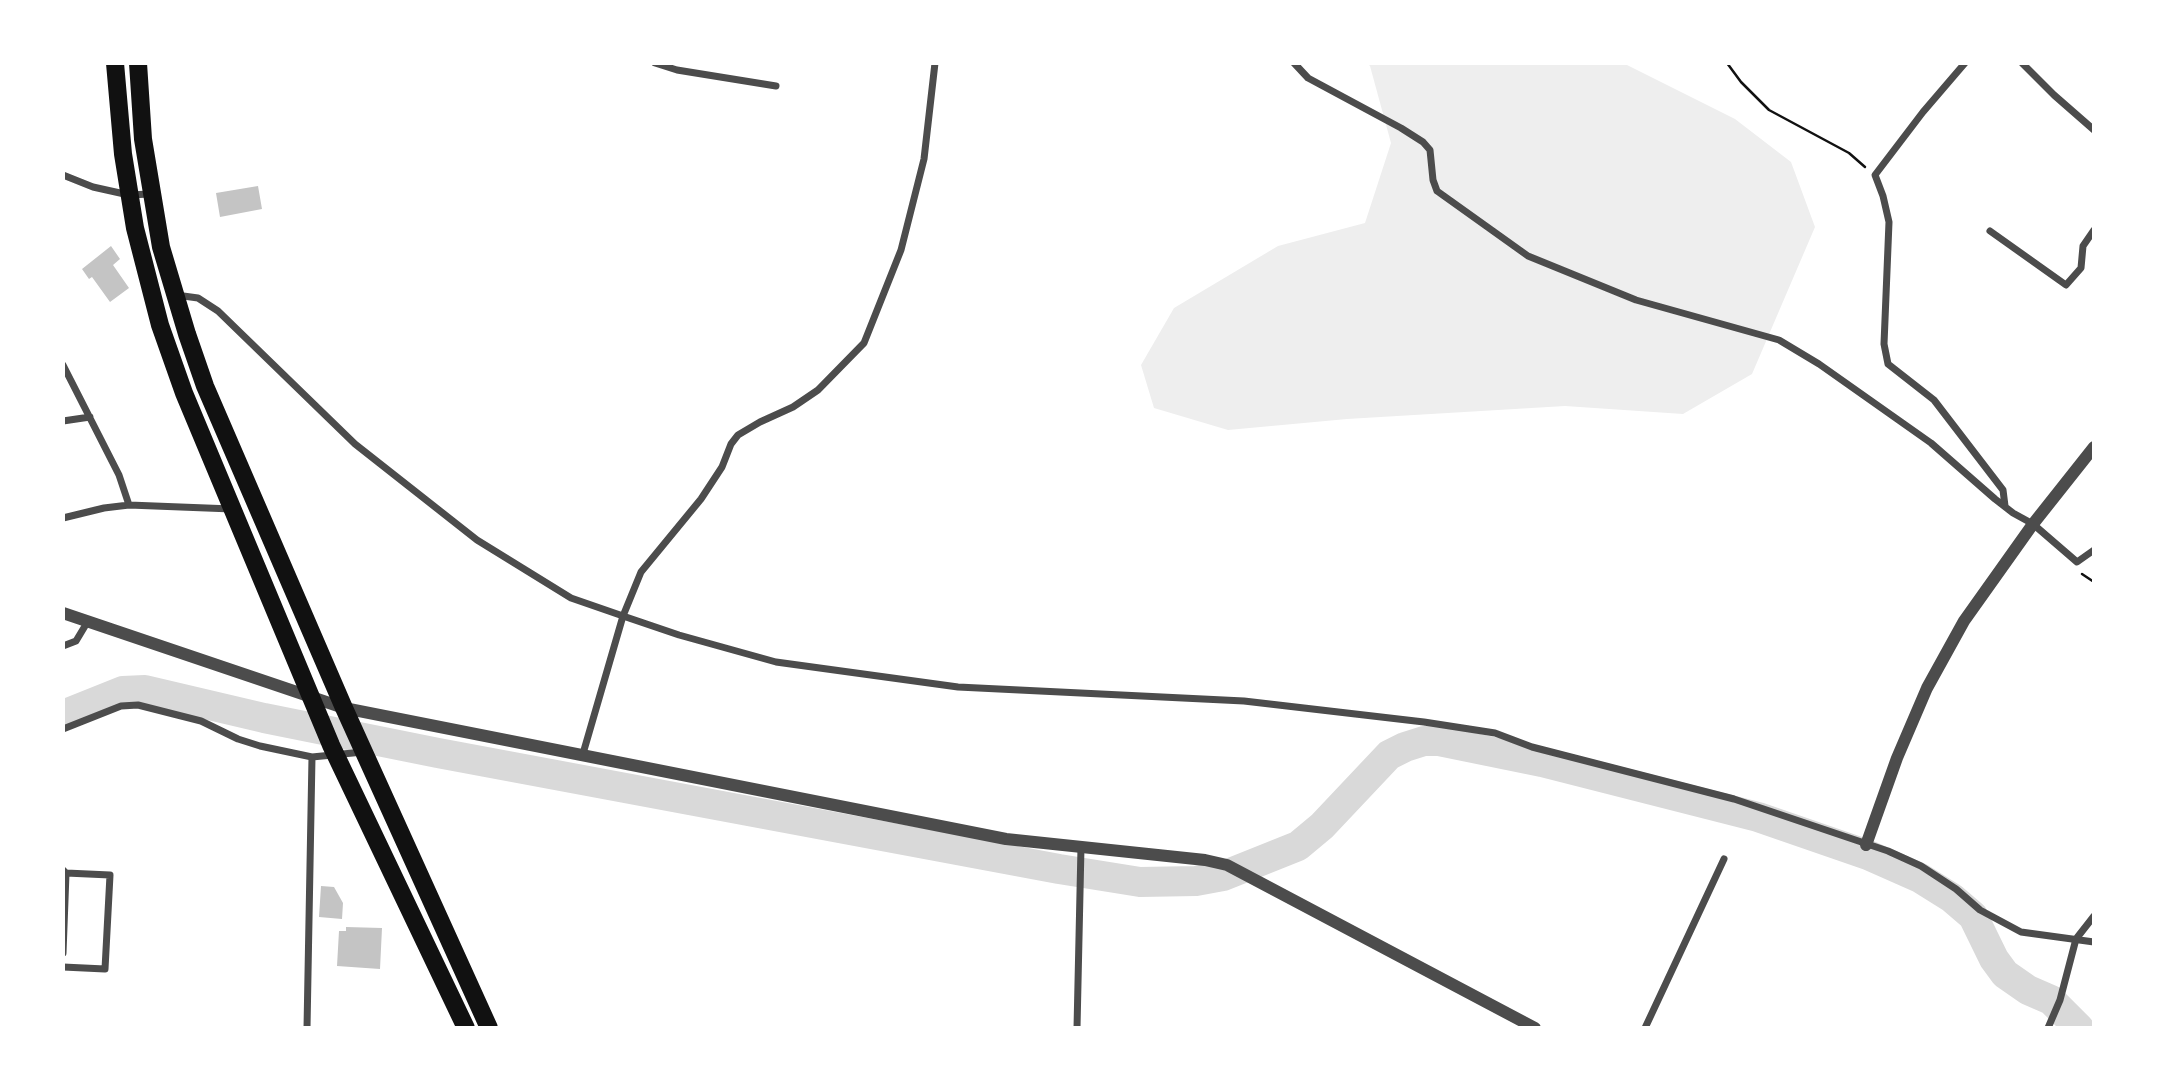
<!DOCTYPE html>
<html>
<head>
<meta charset="utf-8">
<style>
	body { margin:0 }
	#map { position:relative; width:2157px; height:1091px; overflow:hidden; background:#fff; font-family:Roboto,sans-serif }
	canvas { display:block }
	.frame { position:absolute; inset:0; border:65px solid #fff; pointer-events:none }
</style>
</head>
<body>
<div id="map">
<canvas width="2157" height="1091"></canvas>
<div class="frame"></div>
</div>
<script>
const c = document.querySelector('canvas').getContext('2d');
c.lineJoin = 'round';
function paint(path, color) { c.fillStyle = color; c.fill(path, 'evenodd'); }
const poly = rows => new Path2D(rows.map(r => 'M' + r).join(''));
function strokePath(path, color, width, dash) { c.strokeStyle = color; c.lineWidth = width; c.lineCap = dash ? 'butt' : 'round'; c.setLineDash(dash || []); c.stroke(path); }
paint(poly([
	[1367,63,1623,63,1735,119,1791,162,1815,227,1752,374,1683,414,1565,406,1347,419,1228,430,1154,408,1141,365,1174,308,1278,246,1365,223,1391,143,1370,66]
]), '#eee');
strokePath(poly([
	[63,715,123,691,145,690,264,718,438,753,1059,869,1140,882,1196,881,1223,876,1298,846,1322,826,1389,755,1405,747,1424,741,1439,741,1542,762,1758,817,1868,855,1920,878,1952,898,1973,916,1994,959,2005,974,2028,990,2051,1000,2079,1028]
]), '#d9d9d9', 30);
paint(poly([
	[258,186,262,209,220,217,216,193],
	[111,246,120,259,113,265,129,288,110,302,92,277,89,279,82,269],
	[321,886,334,887,343,903,342,919,319,917],
	[346,927,382,928,380,969,337,966,339,931,346,931]
]), '#c4c4c4');
strokePath(poly([
	[1727,63,1741,82,1769,110,1849,153,1865,167],
	[2082,574,2094,582],
	[63,780,63,739]
]), '#111', 2.5);
strokePath(poly([
	[655,63,677,70,776,86],
	[1294,63,1308,78,1401,128,1423,142,1430,150,1433,180,1437,191,1528,256,1636,300,1779,340,1819,364,1931,443,1995,499,2013,513,2033,524,2077,562,2094,550],
	[1965,63,1923,112,1875,175,1883,196,1889,222,1884,344,1888,364,1934,400,2003,490,2005,506],
	[2022,63,2054,95,2094,130],
	[63,175,93,187,129,195,150,194],
	[1990,231,2066,285,2081,268,2083,246,2094,230],
	[176,295,198,298,218,311,355,444,477,540,571,598,623,616,679,635,776,662,958,687,1244,701,1424,722,1495,733,1532,747,1734,799,1888,851,1921,866,1956,889,1980,910,2021,932,2094,942],
	[63,365,119,475,129,505],
	[63,421,90,417],
	[63,518,104,508,129,505,232,509],
	[63,646,76,641,88,621],
	[63,729,121,706,138,705,201,721,238,739,260,746,312,757,363,752],
	[582,757,623,616,641,572,701,499,722,467,731,444,738,435,760,422,793,407,818,390,864,343,901,250,924,159,935,63],
	[63,870,66,873,110,875,105,969,63,967],
	[63,953,66,873],
	[307,1028,312,757],
	[1077,1028,1081,847],
	[1645,1028,1724,859],
	[2048,1028,2060,1000,2076,939,2094,916]
]), '#4c4c4c', 7);
strokePath(poly([
	[63,613,344,708,1006,839,1205,860,1227,865,1535,1028],
	[1866,845,1897,758,1927,688,1964,621,2033,524,2094,447]
]), '#4c4c4c', 12);
strokePath(poly([
	[115,63,123,154,135,228,160,325,184,393,331,745,466,1028],
	[138,63,143,139,161,247,187,334,205,386,344,708,489,1028]
]), '#111', 18);
</script>
</body>
</html>
